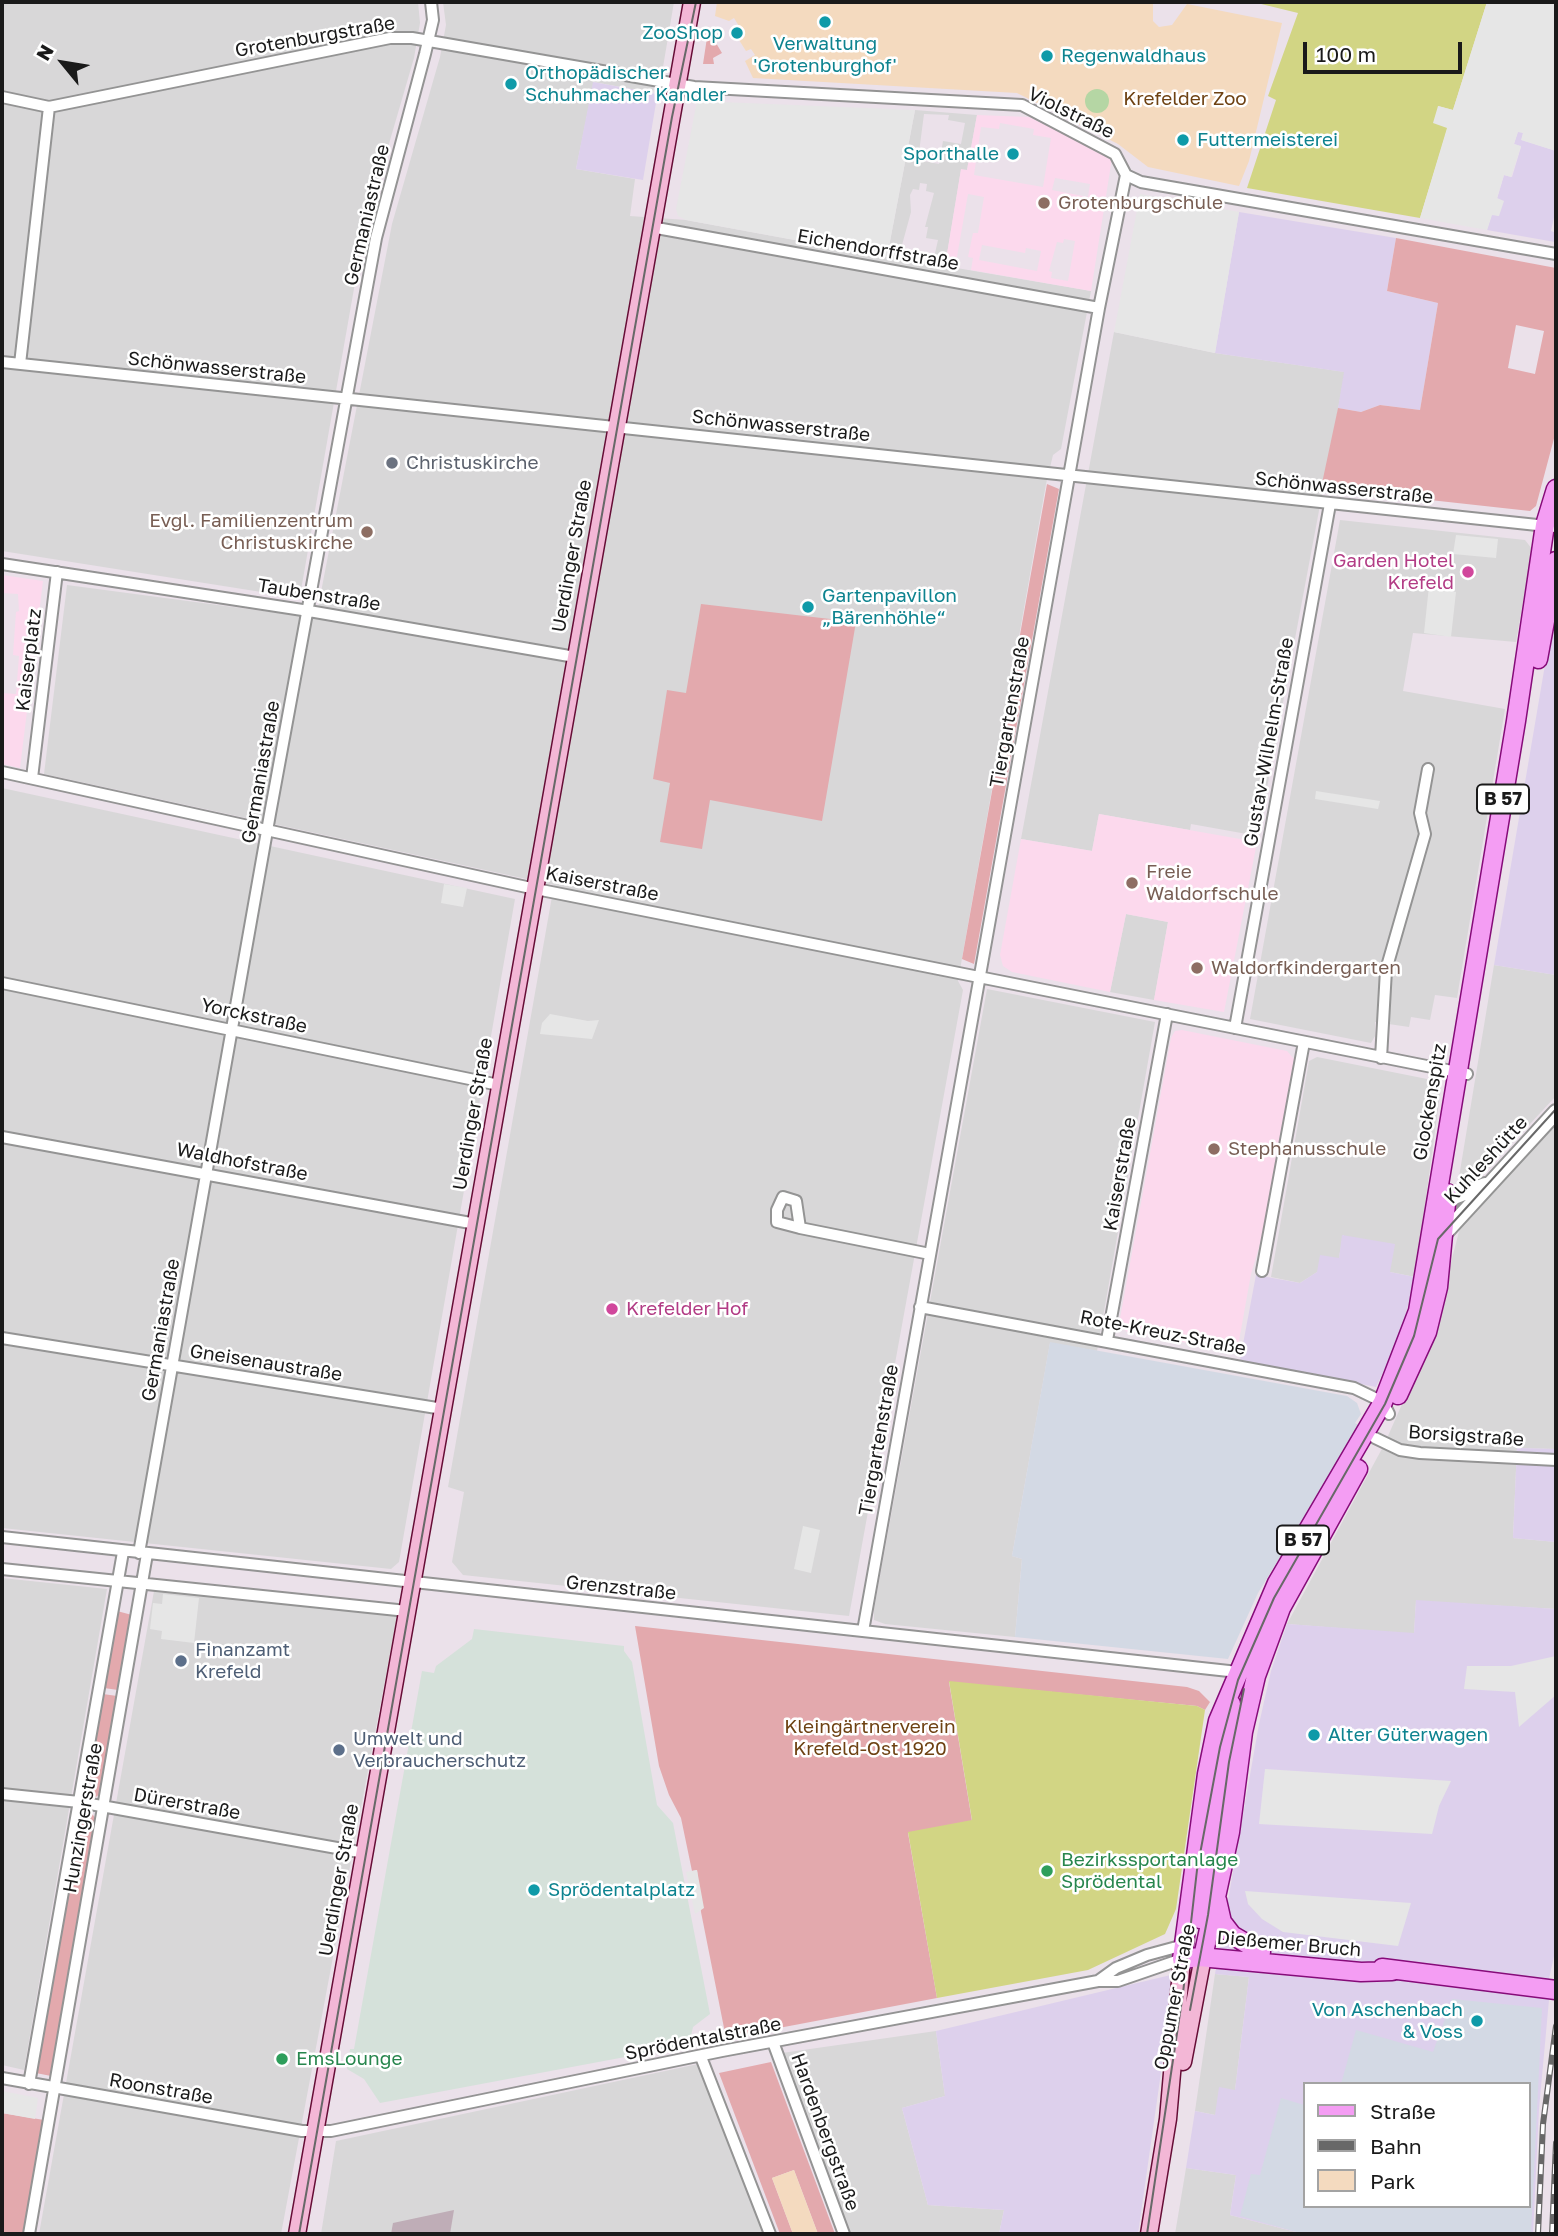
<!DOCTYPE html>
<html>
<head>
<meta charset="utf-8">
<style>
	body { margin:0 }
	#map { position:relative; width:1558px; height:2236px; overflow:hidden; background:#ebe1ea; font-family:"Golos Text",sans-serif }
	canvas { display:block }
	.frame { position:absolute; inset:0; border:4px solid #1a1a1a; pointer-events:none }
	.legend { position:absolute; left:1303px; top:2082px; width:228px; height:126px; box-sizing:border-box; background:#fff; border:2px solid #a3a3a3; margin:0; padding:9px 12px; list-style:none; font-size:21px; color:#1a1a1a }
	.legend li { display:flex; align-items:center; gap:14px; height:35px }
	.legend b { width:35px; border:2px solid #a3a3a3 }
	.north { position:absolute; left:28px; top:28px; width:70px; height:70px; -webkit-text-stroke:5px #fff; paint-order:stroke; rotate:300deg; font-size:19px; font-weight:700; line-height:28px; text-align:center; color:#1a1a1a }
	.north::after { content:''; display:block; margin:auto; width:24px; height:32px; background:#1a1a1a; clip-path:polygon(50% 0,100% 100%,50% 72%,0 100%) }
	.scale { position:absolute; left:1303px; top:42px; width:159px; height:32px; box-sizing:border-box; border:4px solid #1a1a1a; border-top:0; padding-left:9px; font-size:21px; line-height:24px; white-space:nowrap; color:#1a1a1a; -webkit-text-stroke:5px #fff; paint-order:stroke }
</style>
</head>
<body>
<div id="map">
<canvas width="1558" height="2236"></canvas>
<div class="frame"></div>
<ul class="legend">
<li><b style="height:9px;background:#f49df3"></b>Straße</li>
<li><b style="height:9px;background:#686868"></b>Bahn</li>
<li><b style="height:19px;background:#f4dabf"></b>Park</li>
</ul>
<div class="north">N</div>
<div class="scale">100 m</div>
</div>
<script>
const c = document.querySelector('canvas').getContext('2d');
c.lineJoin = 'round';
function paint(path, color) { c.fillStyle = color; c.fill(path, 'evenodd'); }
const poly = rows => new Path2D(rows.map(r => 'M' + r).join(''));
function strokePath(path, color, width, dash) { c.strokeStyle = color; c.lineWidth = width; c.lineCap = dash ? 'butt' : 'round'; c.setLineDash(dash || []); c.stroke(path); }
function drawText(font, color, halo, rows, align = 'center') {
  c.font = font + ' "Golos Text",sans-serif'; c.lineWidth = 5; c.setLineDash([]); c.textBaseline = 'middle'; c.strokeStyle = halo; c.fillStyle = color; for (const [text, x, y, turn = 0] of rows) {
    c.save(); c.translate(x, y); c.rotate((+turn || 0) * Math.PI / 180); c.textAlign = isNaN(turn) ? turn : align; if (halo) c.strokeText(text, 0, 0); c.fillText(text, 0, 0); c.restore();
  }
}
paint(poly([
	[2,2,418,2,420,23,414,58,365,226,301,590,293,597,2,551],
	[443,2,674,2,663,67,656,72,653,93,594,82,576,169,635,179,630,216,686,220,887,257,915,110,977,115,967,170,961,170,945,266,1091,291,1061,449,1053,455,1046,484,958,981,963,990,849,1616,463,1575,452,1562,464,1492,448,1487,554,885,44,774,67,585,316,618,392,224,440,57,446,25],
	[924,114,949,115,948,120,965,123,961,144,943,141,939,164,918,160],
	[920,183,927,184,926,191,934,193,925,227,928,227,926,238,938,240,933,262,899,256,911,212,910,195,913,189,919,190],
	[1114,332,1215,353,1345,372,1258,836,1191,824,1190,830,1099,814,1092,851,1021,839],
	[1340,520,1525,540,1532,549,1516,642,1413,633,1403,691,1505,709,1457,998,1435,995,1430,1020,1411,1017,1409,1027,1375,1022,1375,1036,1371,1043,1250,1019],
	[2,788,515,899,399,1562,391,1569,2,1528],
	[1126,914,1168,922,1154,1000,1110,992],
	[1494,965,1556,975,1556,1096,1473,1185,1459,1177],
	[987,989,1155,1022,1097,1351,1050,1343,1012,1556,1022,1559,1015,1637,885,1624,874,1620,874,1609],
	[1317,1057,1437,1081,1441,1088,1415,1277,1390,1272,1343,1235,1339,1258,1300,1283,1271,1277,1309,1061],
	[1556,1118,1556,1449,1517,1448,1513,1538,1556,1542,1556,1609,1416,1601,1414,1634,1287,1624,1384,1445,1432,1336,1463,1216],
	[2,1578,107,1589,24,2070,2,2065],
	[154,1591,397,1616,281,2234,39,2234],
	[1215,1974,1249,1977,1235,2090,1215,2115,1195,2111],
	[936,2031,945,2096,902,2108,928,2205,1004,2210,999,2234,851,2234,782,2053],
	[698,2064,766,2234,321,2234,336,2141],
	[1186,2168,1236,2175,1230,2215,1304,2234,1175,2234]
]), '#d8d7d8');
paint(poly([
	[593,82,653,93,657,97,643,180,576,169],
	[1518,131,1523,133,1522,140,1556,151,1556,208,1551,231,1556,233,1555,242,1487,230,1492,214,1499,216,1497,199,1504,175,1512,177,1521,147,1514,144],
	[1239,212,1396,238,1387,291,1438,303,1420,410,1380,405,1361,412,1338,408,1344,372,1215,353],
	[1556,600,1556,975,1494,965],
	[1342,1235,1395,1244,1390,1272,1415,1277,1400,1337,1376,1387,1240,1360,1256,1275,1300,1283,1317,1272,1320,1255,1339,1258],
	[1517,1448,1556,1449,1556,1542,1513,1538],
	[1416,1600,1556,1609,1556,1947,1547,1988,1550,1989,1539,2109,1533,2234,1304,2234,1230,2215,1236,2175,1186,2168,1195,2111,1215,2115,1219,2087,1235,2090,1249,1977,1215,1974,1259,1724,1271,1671,1287,1624,1414,1633],
	[1304,2084,1528,2084,1528,2206,1304,2206],
	[1175,1974,1138,2234,999,2234,1004,2210,928,2205,902,2108,945,2096,936,2031]
]), '#ddd0ec');
paint(poly([
	[1050,1342,1347,1396,1357,1403,1361,1414,1355,1423,1360,1426,1258,1593,1228,1659,1015,1637,1022,1559,1012,1556],
	[1452,1999,1542,2008,1531,2234,1304,2234,1240,2216,1251,2174,1260,2175,1281,2098,1304,2105,1304,2206,1528,2206,1528,2084,1341,2084,1356,2030,1433,2052]
]), '#d3d9e4');
paint(poly([
	[977,115,1029,117,1112,158,1091,291,971,270,973,258,968,257,973,233,978,233,984,197,968,194,955,268,945,266,961,169,967,170],
	[1000,123,1034,129,1033,135,1051,138,1043,187,974,175,981,127,999,129],
	[1055,178,1090,184,1088,197,1052,190],
	[1064,239,1075,241,1068,281,1051,278,1052,272,1049,271,1057,242,1063,243],
	[982,245,1025,253,1026,248,1041,251,1037,271,979,260],
	[2,575,43,581,20,768,2,764,2,693,16,694,19,656,13,655,16,612,19,611,18,594,2,593],
	[1099,814,1257,842,1224,1012,1154,1000,1168,922,1126,914,1110,992,1012,972,1003,966,1000,955,1021,839,1092,851],
	[1182,1030,1287,1051,1294,1059,1262,1237,1251,1274,1237,1352,1127,1332,1119,1324,1171,1038,1175,1031]
]), '#fcd9ed');
paint(poly([
	[454,2210,450,2234,391,2234,393,2223]
]), '#bfadb7');
paint(poly([
	[713,30,716,35,713,38,722,53,713,58,714,64,703,64,708,31],
	[1396,238,1556,268,1556,431,1536,506,1530,511,1321,488,1338,408,1361,412,1380,405,1420,410,1438,303,1387,291],
	[1516,325,1544,331,1535,374,1508,368],
	[1047,484,1059,489,974,964,962,959],
	[701,604,856,622,822,821,710,800,702,849,660,842,670,783,653,779,667,690,686,693],
	[117,1611,132,1615,118,1690,104,1688],
	[635,1626,1187,1687,1199,1691,1210,1702,1205,1710,1197,1706,949,1682,972,1821,908,1833,937,1998,726,2038,701,1912,697,1870,692,1871,681,1818,669,1795,659,1766],
	[103,1694,117,1696,100,1794,93,1799,85,1790],
	[90,1811,96,1819,51,2076,36,2073,81,1816],
	[771,2062,835,2234,818,2234,794,2170,772,2178,793,2234,780,2234,719,2073],
	[2,2113,44,2120,23,2234,2,2234]
]), '#e3a9ad');
paint(poly([
	[717,2,1153,2,1153,21,1159,27,1172,25,1187,4,1282,23,1249,161,1239,186,1148,167,1118,144,1017,93,753,78,745,61,755,55,751,49,746,51,739,40,745,36,734,18,729,21,715,16],
	[794,2170,818,2234,793,2234,772,2178]
]), '#f4dabf');
paint(poly([
	[1253,2,1487,2,1453,110,1438,106,1448,127,1420,218,1247,188,1276,100,1268,96,1298,13],
	[949,1681,1197,1706,1205,1710,1176,1909,1165,1934,1088,1970,937,1998,908,1832,972,1820]
]), '#d2d584');
paint(poly([
	[1487,2,1556,2,1556,151,1521,140,1523,133,1518,132,1514,144,1521,146,1511,177,1504,175,1497,198,1504,201,1499,216,1492,215,1487,230,1420,218,1447,128,1433,123,1438,106,1453,110],
	[697,101,915,110,887,257,686,220,678,216,676,209],
	[1140,194,1239,212,1215,353,1114,332],
	[1456,535,1498,539,1496,558,1453,554],
	[1429,586,1456,592,1451,637,1424,633],
	[1316,791,1380,801,1378,809,1315,799],
	[444,884,467,888,463,907,441,903],
	[550,1014,588,1021,599,1020,592,1039,540,1034,542,1023],
	[803,1526,820,1530,811,1573,794,1569],
	[163,1594,199,1598,194,1643,161,1639,162,1631,150,1629,153,1603,162,1604],
	[1556,1656,1556,1695,1519,1727,1515,1692,1464,1689,1467,1666,1511,1666],
	[1265,1769,1451,1781,1439,1806,1432,1834,1259,1824],
	[697,1870,704,1908,695,1914,686,1872],
	[1245,1891,1411,1903,1398,1946,1283,1932,1262,1919,1248,1904],
	[2,2091,38,2098,35,2119,2,2113]
]), '#e6e6e6');
paint(poly([
	[474,1629,624,1646,624,1651,632,1662,657,1805,673,1823,710,2014,693,2027,689,2045,380,2103,364,2079,347,2069,350,2049,354,2049,422,1671,434,1673,436,1666,472,1639]
]), '#d5e1da');
paint(poly([
	'1085 101a12 12 0 1 1 24 0a12 12 0 1 1-24 0Z'
]), '#b5d6a4');
const minor = poly([
	[2,97,49,107,390,38,412,38,694,87,1022,105,1115,154,1126,175,1141,182,1556,254],
	[651,227,1099,308],
	[2,362,1556,527],
	[20,364,49,107],
	[2,564,309,611,575,657],
	[2,772,531,888,1467,1074],
	[32,778,57,572],
	[2,983,499,1085],
	[1235,1028,1330,504],
	[1381,1058,1386,970,1425,834,1420,813,1428,769],
	[2,1137,476,1224],
	[800,1228,777,1222,777,1210,783,1197,796,1201,800,1228,930,1254],
	[1262,1271,1304,1042],
	[920,1307,1354,1388,1383,1402,1389,1414],
	[2,1338,443,1409],
	[1107,1340,1167,1014],
	[1375,1438,1400,1450,1420,1453,1556,1460],
	[2,1537,1238,1672],
	[139,1553,270,814,376,238,425,54,433,20,431,2],
	[2,1569,407,1611],
	[863,1631,1099,308,1126,175],
	[2,1794,79,1802,365,1853],
	[1098,1981,1116,1968,1147,1955,1184,1945],
	[773,2042,844,2234],
	[701,2057,770,2234],
	[2,2078,302,2131,331,2131,722,2051,1098,1981,1118,1981,1182,1959],
	[29,2084,123,1552],
	[29,2234,147,1554]
]);
const tertiary = poly([
	[1442,1208,1454,1197,1485,1185],
	[1444,1234,1556,1112]
]);
const secondary = poly([
	[1183,2062,1203,1957],
	[297,2234,692,2],
	[1149,2234,1168,2119,1182,1959]
]);
const primary = poly([
	[1538,659,1556,561],
	[1398,1395,1427,1332,1438,1287,1447,1193],
	[1217,1900,1222,1922,1232,1935,1261,1952],
	[1200,1919,1231,1704],
	[1203,1957,1230,1832,1243,1732,1256,1676,1281,1608,1358,1469],
	[1382,1968,1556,1990],
	[1392,1971,1361,1972,1200,1957,1182,1959,1207,1774,1218,1721,1277,1583,1383,1402,1418,1311,1516,721,1545,525,1556,489]
]);
strokePath(minor, '#949494', 14);
strokePath(tertiary, '#949494', 18);
strokePath(secondary, '#660d36', 19);
strokePath(primary, '#860b79', 21);
strokePath(minor, '#fff', 10);
strokePath(tertiary, '#fff', 14);
strokePath(secondary, '#f3b7d6', 16);
strokePath(primary, '#f49df3', 18);
strokePath(poly([
	[1190,2010,1208,1915,1229,1762,1244,1689],
	[299,2234,672,117,696,2],
	[1147,2234,1183,1993,1197,1870,1220,1747,1238,1680,1274,1598,1385,1404,1414,1336,1438,1239,1556,1109]
]), '#686868', 2);
const rail = poly([
	[1538,2234,1543,2124,1556,2026],
	[1552,2234,1556,2143]
]);
strokePath(rail, '#686868', 6);
strokePath(rail, '#fff', 3.5, [10]);
for (const [x, y, r, color] of [
	[825,22,7,"#0f9aa8"],
	[737,33,7,"#0f9aa8"],
	[1047,56,7,"#0f9aa8"],
	[511,84,7,"#0f9aa8"],
	[1183,140,7,"#0f9aa8"],
	[1013,154,7,"#0f9aa8"],
	[1044,203,7,"#8d6e63"],
	[392,463,7,"#6b7280"],
	[367,532,7,"#8d6e63"],
	[1468,572,7,"#d1479c"],
	[808,607,7,"#0f9aa8"],
	[1132,883,7,"#8d6e63"],
	[1197,968,7,"#8d6e63"],
	[1214,1149,7,"#8d6e63"],
	[612,1309,7,"#d1479c"],
	[181,1661,7,"#5c6f8a"],
	[1314,1735,7,"#0f9aa8"],
	[339,1750,7,"#5c6f8a"],
	[1047,1871,7,"#2e9e5b"],
	[534,1890,7,"#0f9aa8"],
	[1477,2021,7,"#0f9aa8"],
	[282,2059,7,"#2e9e5b"]
]) { const dot = new Path2D(); dot.arc(x, y, r, 0, 2 * Math.PI); c.fillStyle = color; c.fill(dot); strokePath(dot, '#fff', 2.5); }
for (const [x, y, w] of [
	[1503,799,52],
	[1303,1540,52]
]) { const box = new Path2D(); box.roundRect(x - w / 2, y - 14.5, w, 29, 5); c.fillStyle = '#fff'; c.fill(box); strokePath(box, '#1a1a1a', 2); }
drawText('bold 18px', '#1a1a1a', null, [
	["B 57",1503,799],
	["B 57",1303,1540]
]);
drawText('19px', '#0d838f', '#fff', [
	["ZooShop",723,33,"right"],
	["Verwaltung",825,44,"center"],
	["'Grotenburghof'",825,66,"center"],
	["Regenwaldhaus",1061,56],
	["Orthopädischer",525,73],
	["Schuhmacher Kandler",525,95],
	["Futtermeisterei",1197,140],
	["Sporthalle",999,154,"right"],
	["Gartenpavillon",822,596],
	["„Bärenhöhle“",822,618],
	["Alter Güterwagen",1328,1735],
	["Sprödentalplatz",548,1890],
	["Von Aschenbach",1463,2010,"right"],
	["& Voss",1463,2032,"right"]
], 'left');
drawText('19px', '#1a1a1a', '#fff', [
	["Grotenburgstraße",315,37,-10],
	["Violstraße",1071,113,26],
	["Germaniastraße",367,215,-77],
	["Eichendorffstraße",878,250,10],
	["Schönwasserstraße",217,368,6],
	["Schönwasserstraße",781,426,6],
	["Schönwasserstraße",1344,488,6],
	["Uerdinger Straße",572,556,-80],
	["Taubenstraße",319,595,9],
	["Kaiserplatz",29,660,-83],
	["Tiergartenstraße",1010,712,-80],
	["Gustav-Wilhelm-Straße",1269,742,-80],
	["Germaniastraße",261,772,-80],
	["Kaiserstraße",602,884,11],
	["Yorckstraße",254,1016,12],
	["Glockenspitz",1430,1102,-80],
	["Uerdinger Straße",473,1114,-80],
	["Kuhleshütte",1486,1160,-47],
	["Waldhofstraße",242,1162,11],
	["Kaiserstraße",1120,1174,-80],
	["Germaniastraße",161,1330,-80],
	["Rote-Kreuz-Straße",1163,1333,11],
	["Gneisenaustraße",266,1363,9],
	["Borsigstraße",1466,1436,4],
	["Tiergartenstraße",879,1440,-80],
	["Grenzstraße",621,1588,6],
	["Dürerstraße",187,1804,10],
	["Hunzingerstraße",83,1818,-80],
	["Uerdinger Straße",339,1880,-80],
	["Dießemer Bruch",1289,1944,5],
	["Oppumer Straße",1175,1997,-79],
	["Sprödentalstraße",703,2039,-11],
	["Roonstraße",161,2089,10],
	["Hardenbergstraße",825,2132,70]
]);
drawText('19px', '#6e4213', '#fff', [
	["Krefelder Zoo",1185,99],
	["Kleingärtnerverein",870,1727],
	["Krefeld-Ost 1920",870,1749]
]);
drawText('19px', '#785e54', '#fff', [
	["Grotenburgschule",1058,203],
	["Evgl. Familienzentrum",353,521,"right"],
	["Christuskirche",353,543,"right"],
	["Freie",1146,872],
	["Waldorfschule",1146,894],
	["Waldorfkindergarten",1211,968],
	["Stephanusschule",1228,1149]
], 'left');
drawText('19px', '#5b616d', '#fff', [
	["Christuskirche",406,463]
], 'left');
drawText('19px', '#b23c85', '#fff', [
	["Garden Hotel",1454,561],
	["Krefeld",1454,583],
	["Krefelder Hof",626,1309,"left"]
], 'right');
drawText('19px', '#4e5e75', '#fff', [
	["Finanzamt",195,1650],
	["Krefeld",195,1672],
	["Umwelt und",353,1739],
	["Verbraucherschutz",353,1761]
], 'left');
drawText('19px', '#27864d', '#fff', [
	["Bezirkssportanlage",1061,1860],
	["Sprödental",1061,1882],
	["EmsLounge",296,2059]
], 'left');
</script>
</body>
</html>
